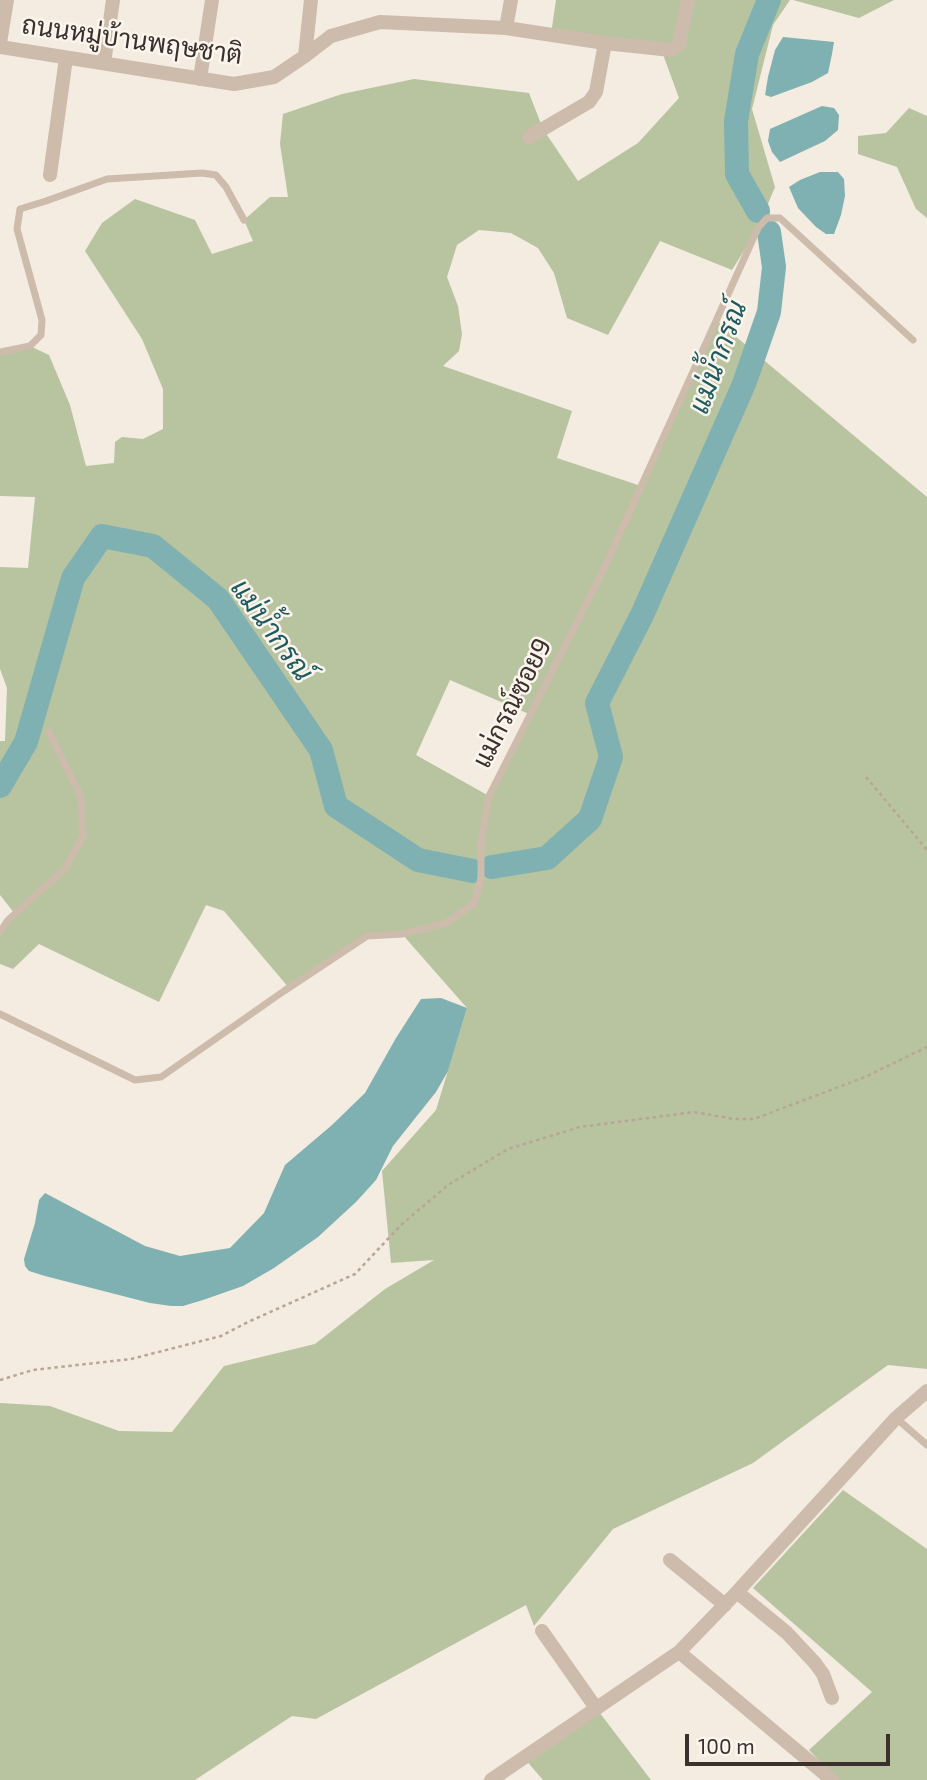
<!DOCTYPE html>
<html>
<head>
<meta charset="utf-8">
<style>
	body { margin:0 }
	#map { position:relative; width:927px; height:1780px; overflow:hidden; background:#f4ebe1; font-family:"Exo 2",sans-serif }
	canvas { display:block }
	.scale { position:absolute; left:685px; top:1734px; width:205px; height:32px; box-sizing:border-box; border:4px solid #3b302b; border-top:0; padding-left:9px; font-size:21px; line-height:24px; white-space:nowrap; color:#3b302b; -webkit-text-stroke:5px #fbf5ee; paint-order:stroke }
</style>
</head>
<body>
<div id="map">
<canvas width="927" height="1780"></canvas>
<div class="scale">100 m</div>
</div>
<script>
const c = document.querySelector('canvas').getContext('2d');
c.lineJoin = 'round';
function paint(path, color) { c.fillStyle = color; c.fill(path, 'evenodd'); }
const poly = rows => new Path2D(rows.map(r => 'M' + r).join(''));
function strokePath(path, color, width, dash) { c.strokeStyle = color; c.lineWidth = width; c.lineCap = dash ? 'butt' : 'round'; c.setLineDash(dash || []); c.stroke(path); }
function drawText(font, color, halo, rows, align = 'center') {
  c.font = font + ' "Exo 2",Sarabun,sans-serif'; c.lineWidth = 5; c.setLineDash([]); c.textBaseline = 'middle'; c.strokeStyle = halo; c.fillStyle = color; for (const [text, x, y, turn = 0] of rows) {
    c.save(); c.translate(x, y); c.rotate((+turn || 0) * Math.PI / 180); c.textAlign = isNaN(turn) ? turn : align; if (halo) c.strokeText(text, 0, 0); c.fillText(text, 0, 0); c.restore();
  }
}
paint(poly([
	[556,0,790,0,773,25,752,109,775,187,758,228,732,270,660,241,608,335,567,318,554,273,538,248,511,233,479,230,457,245,447,277,458,306,462,334,459,351,443,366,572,411,557,458,638,485,716,320,927,497,927,1369,888,1365,753,1463,613,1529,534,1626,526,1605,316,1719,292,1716,195,1780,0,1780,0,1403,50,1406,119,1431,172,1432,224,1366,315,1344,385,1289,434,1260,391,1263,382,1171,436,1110,467,1008,402,934,367,936,289,988,224,911,206,905,159,1002,39,944,13,969,0,964,0,933,15,914,0,895,0,741,5,741,7,688,0,669,0,567,28,568,35,497,0,496,0,352,30,346,49,355,70,405,86,466,114,463,115,442,122,437,143,439,163,429,163,389,142,339,85,251,102,223,135,199,195,220,212,254,253,241,244,220,270,197,288,197,280,144,283,114,342,94,414,79,529,93,543,129,578,181,638,143,679,98,661,49,551,34],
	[450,680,529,714,489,796,416,755],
	[793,0,894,0,859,18],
	[909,108,927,116,927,218,916,209,897,167,858,154,858,136,886,133],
	[843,1490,927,1549,927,1780,838,1780,809,1750,872,1692,753,1588],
	[596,1708,651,1780,543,1780,524,1758]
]), '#b8c4a0');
paint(poly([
	[783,37,834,42,832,54,828,73,812,82,771,97,765,95,768,77,775,50],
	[822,106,834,108,839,115,838,130,825,141,780,162,772,152,768,141,770,129],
	[820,172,838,172,844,179,845,196,841,215,834,234,826,234,816,227,798,208,789,187,800,180],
	[441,998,467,1008,448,1071,436,1092,393,1146,376,1180,356,1202,318,1237,274,1268,243,1286,203,1300,183,1306,171,1306,150,1303,45,1276,29,1271,25,1266,24,1259,35,1223,39,1200,45,1193,145,1246,180,1256,230,1248,264,1213,285,1165,332,1125,365,1093,396,1038,421,999]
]), '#7fb0b2');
strokePath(poly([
	[758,211,737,174,736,121,747,54,769,0],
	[0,786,26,742,73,578,102,536,153,546,218,599,321,750,336,806,418,860,473,871],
	[492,867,547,858,590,819,611,757,597,703,642,615,744,384,769,312,774,267,769,232]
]), '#7fb0b2', 24);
strokePath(poly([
	[866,777,927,850],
	[0,1380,33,1370,131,1359,221,1336,248,1322,355,1274,401,1225,448,1185,508,1149,580,1127,694,1112,734,1119,754,1119,865,1077,927,1047]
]), '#b9a596', 2.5, [3.5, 3.5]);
strokePath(poly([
	[0,352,30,346,41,335,42,320,17,229,20,209,46,201,107,179,202,173,216,175,226,187,244,220],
	[0,932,8,920,66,868,83,836,81,797,49,732],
	[0,1014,135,1080,161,1077,284,991,367,936,402,934,446,923,474,904,481,878,481,844,489,796,602,573,758,228,767,218,780,218,913,340],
	[896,1418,927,1445]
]), '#cdbbac', 7);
strokePath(poly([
	[506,28,511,0],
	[0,43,7,0],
	[0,47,234,84,274,77,305,56,331,36,380,22,506,28,605,43,671,50,679,45,688,0],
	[305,56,311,0],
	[104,63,113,0],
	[200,79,212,0],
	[529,137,589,102,596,92,605,43],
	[50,175,66,58],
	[670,1560,725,1605],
	[737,1592,787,1633,815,1663,823,1674,832,1698],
	[542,1631,596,1708],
	[679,1652,832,1780],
	[491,1780,679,1652,737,1592,896,1418,927,1391]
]), '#cdbbac', 14);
drawText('26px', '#3b302b', '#fbf5ee', [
	["ถนนหมู่บ้านพฤษชาติ",132,40,8],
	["แม่กรณ์ซอย9",512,703,-63]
]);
drawText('italic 28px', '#1f5a5e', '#fbf5ee', [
	["แม่น้ำกรณ์",718,357,-70],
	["แม่น้ำกรณ์",272,630,54]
]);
</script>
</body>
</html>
